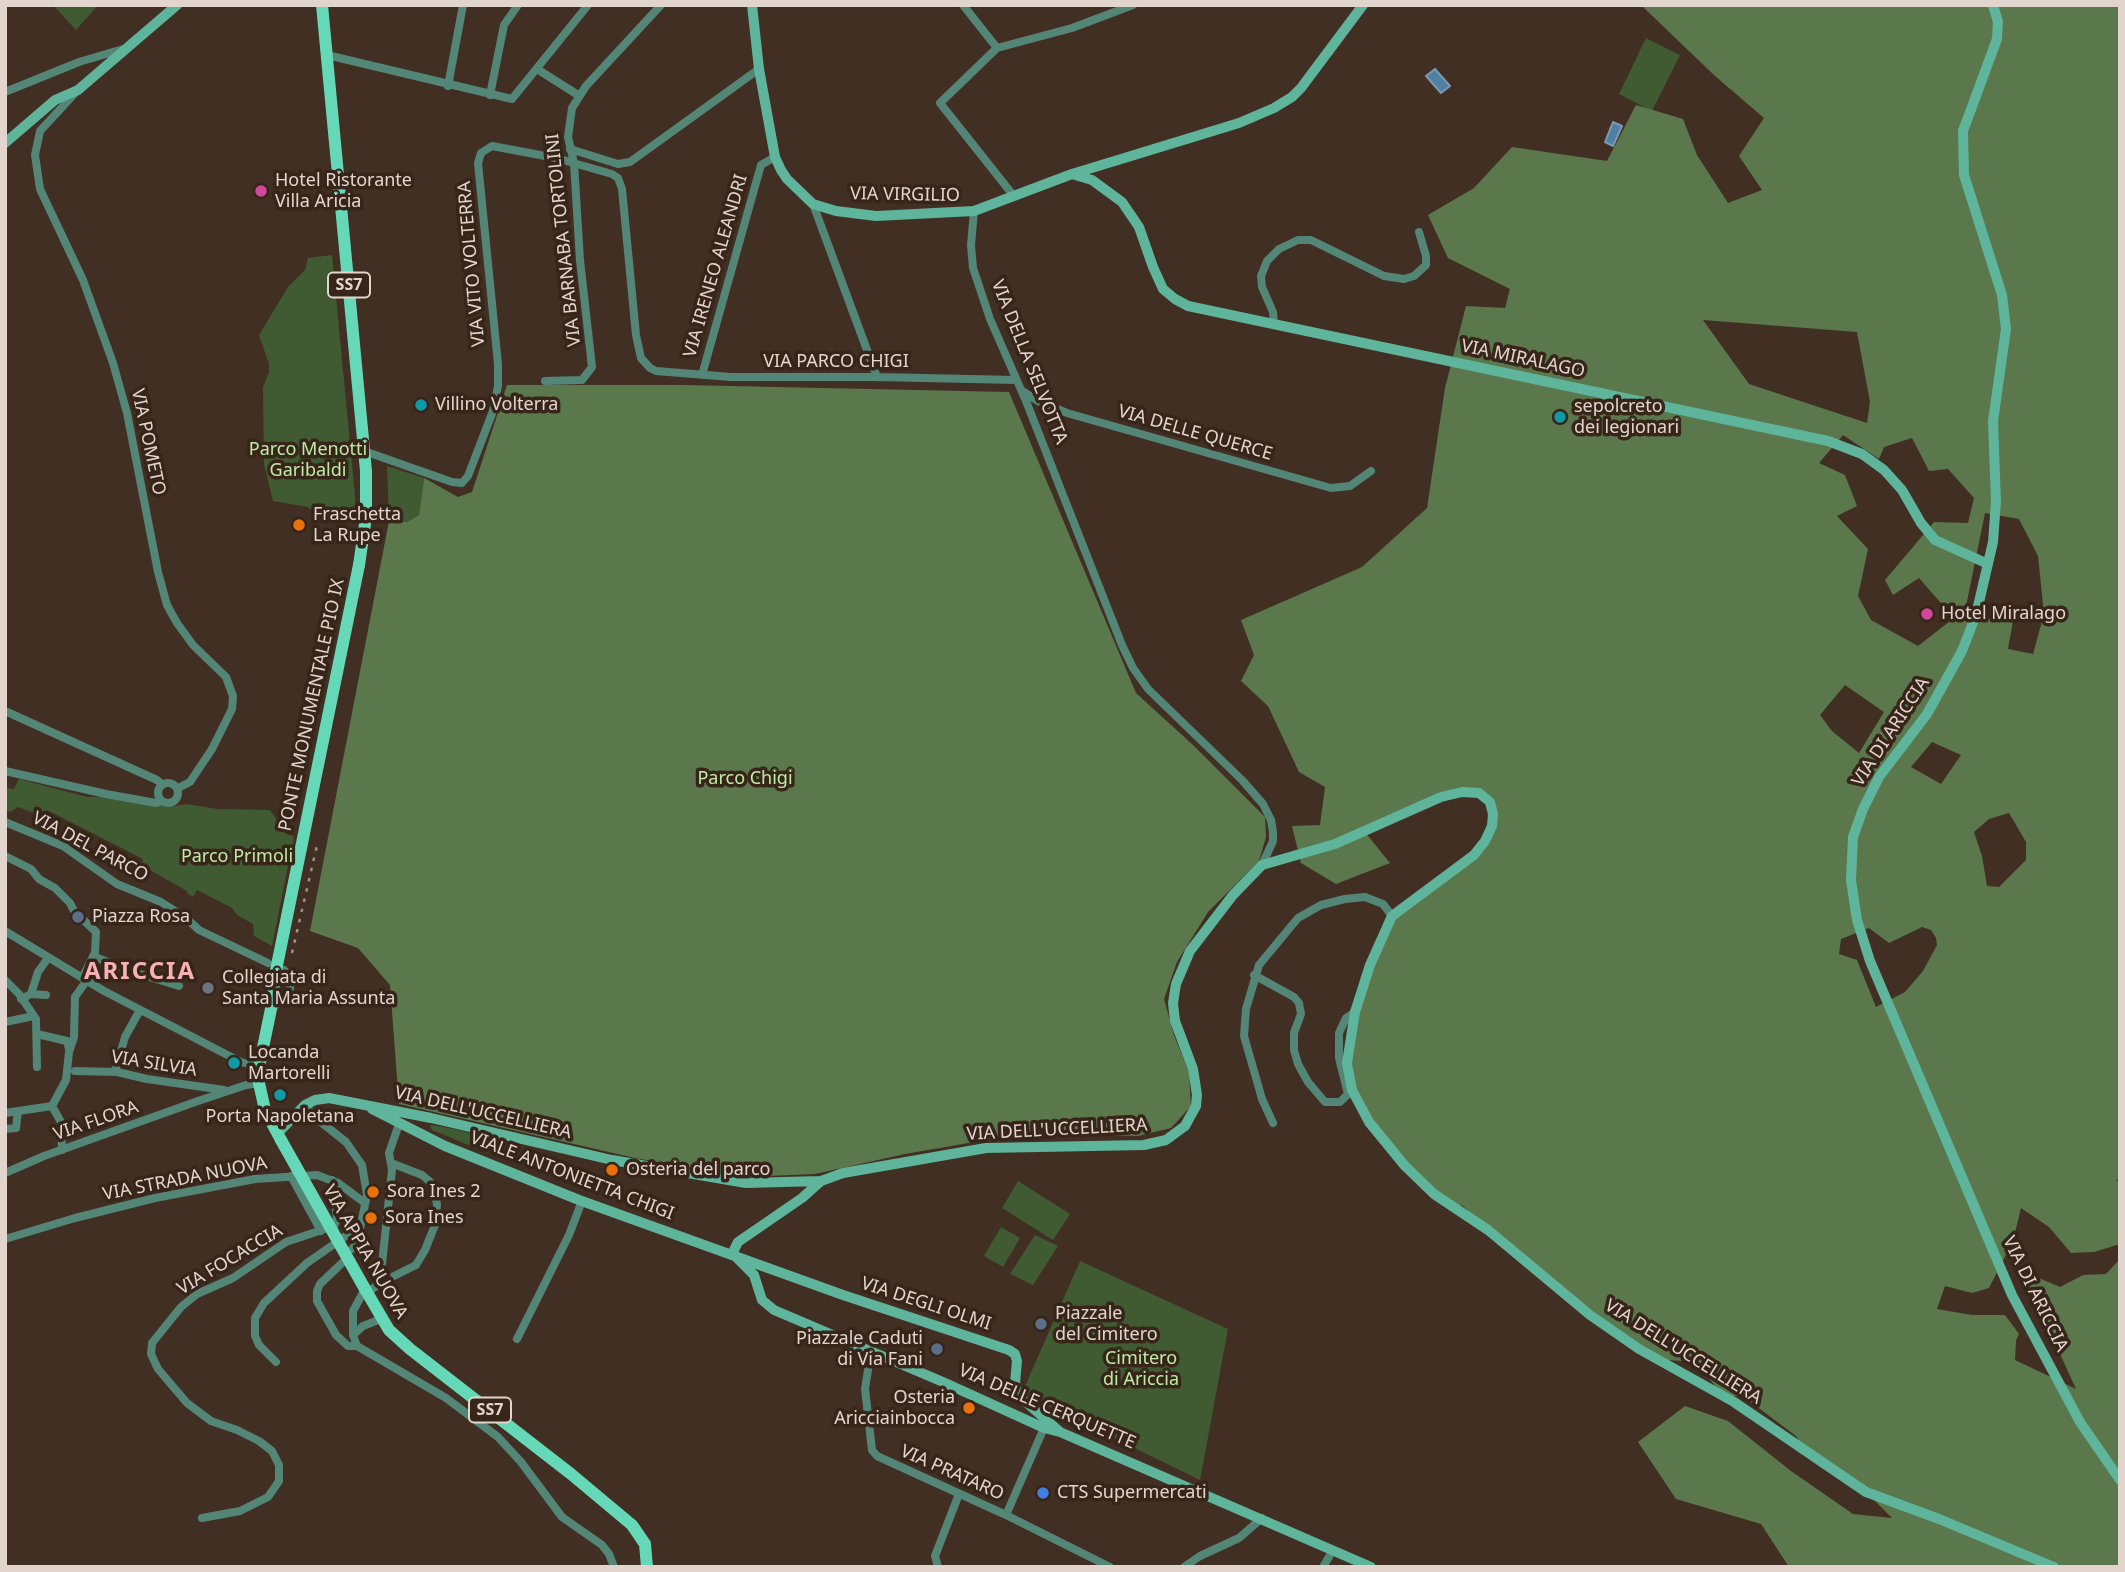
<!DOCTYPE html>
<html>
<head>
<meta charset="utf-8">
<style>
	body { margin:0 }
	#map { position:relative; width:2125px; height:1572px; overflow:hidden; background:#422f23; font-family:"Noto Sans",sans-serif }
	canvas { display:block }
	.frame { position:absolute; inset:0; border:7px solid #e2d5ce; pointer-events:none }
</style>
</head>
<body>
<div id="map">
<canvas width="2125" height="1572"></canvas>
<div class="frame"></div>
</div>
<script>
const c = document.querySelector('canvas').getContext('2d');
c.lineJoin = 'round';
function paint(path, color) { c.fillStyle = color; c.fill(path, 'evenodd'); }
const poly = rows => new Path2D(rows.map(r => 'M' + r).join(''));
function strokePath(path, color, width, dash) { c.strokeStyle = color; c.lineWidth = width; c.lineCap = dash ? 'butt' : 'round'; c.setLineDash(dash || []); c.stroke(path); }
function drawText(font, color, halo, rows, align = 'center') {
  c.font = font + ' "Noto Sans",sans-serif'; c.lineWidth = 7; c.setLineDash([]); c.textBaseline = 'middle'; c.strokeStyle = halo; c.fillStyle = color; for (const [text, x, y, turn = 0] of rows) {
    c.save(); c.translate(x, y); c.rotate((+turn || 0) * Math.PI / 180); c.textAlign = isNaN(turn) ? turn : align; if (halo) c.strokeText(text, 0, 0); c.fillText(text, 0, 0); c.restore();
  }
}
paint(poly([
	[53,5,98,5,76,30],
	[1646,38,1680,55,1652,111,1619,94],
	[332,255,355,496,355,512,310,509,308,507,273,501,264,464,263,387,269,372,269,364,259,335,288,287,305,270,308,258],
	[387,466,424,478,419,515,407,522,389,521],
	[19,779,87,797,104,797,168,807,186,804,218,809,270,810,286,834,294,836,272,946,254,936,253,924,237,915,232,908,197,890,193,897,187,893,187,891,141,865,143,859,47,810,44,817,18,807,10,812,5,810,5,788,14,789],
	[433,1125,454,1129,494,1139,488,1153,432,1130,430,1126],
	[1018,1181,1070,1214,1053,1240,1002,1208],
	[1001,1227,1020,1238,1003,1267,984,1256],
	[1035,1235,1058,1246,1033,1285,1010,1274],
	[1080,1261,1228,1329,1200,1480,1022,1393]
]), '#405a32');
paint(poly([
	[1641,5,2120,5,2120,1179,2116,1180,2120,1183,2120,1244,2094,1252,2071,1253,2049,1227,2021,1208,2013,1241,1989,1288,1972,1293,1945,1286,1937,1309,1972,1315,2005,1315,2019,1334,2016,1340,2015,1360,2076,1389,2022,1271,2060,1287,2083,1275,2106,1274,2120,1259,2120,1567,1789,1567,1761,1524,1676,1499,1638,1442,1685,1406,1728,1421,1791,1471,1853,1514,1892,1518,1854,1480,1810,1456,1796,1436,1744,1397,1723,1395,1695,1362,1655,1359,1488,1230,1463,1206,1440,1200,1359,1107,1349,1044,1387,924,1485,841,1492,805,1467,792,1364,831,1390,863,1336,884,1301,863,1292,826,1320,825,1325,787,1299,772,1268,706,1241,681,1254,655,1241,620,1362,567,1427,508,1445,388,1466,306,1505,308,1510,289,1448,258,1428,215,1474,188,1512,147,1607,161,1636,105,1683,119,1697,155,1728,203,1762,190,1739,156,1764,118,1715,76],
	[1703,320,1857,332,1870,402,1867,423,1749,384],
	[1843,435,1879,459,1884,447,1912,438,1929,471,1948,469,1974,498,1968,523,1934,522,1885,580,1893,595,1919,578,1954,618,1918,646,1871,620,1858,596,1868,549,1837,516,1857,506,1845,475,1819,463],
	[1985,513,2019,519,2038,556,2044,614,2033,654,2008,649,2013,621,1964,616],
	[1845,685,1884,712,1859,753,1832,731,1820,715],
	[1932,742,1961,755,1941,784,1911,767],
	[2009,813,2026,842,2026,860,1999,887,1987,886,1982,856,1974,832,1989,819],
	[1922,927,1931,930,1936,938,1937,945,1923,971,1905,992,1876,1007,1857,960,1839,954,1841,939,1869,928,1889,943],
	[507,385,684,385,1009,392,1136,693,1194,746,1265,817,1266,837,1259,861,1208,912,1177,962,1164,999,1174,1035,1189,1072,1191,1106,1171,1128,1138,1136,1064,1134,1003,1137,905,1154,815,1174,743,1177,635,1158,399,1104,390,985,358,948,310,931,389,521,407,522,419,515,424,478,458,497,472,492]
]), '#5a784b');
const water = poly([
	[1435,69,1450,86,1441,93,1426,76,1435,69],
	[1613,122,1622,126,1613,146,1605,142,1613,122]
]);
paint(water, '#4f80a4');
strokePath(water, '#7b9ab1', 2);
strokePath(poly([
	[963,5,997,48],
	[997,48,940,103,1013,195],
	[997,48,1072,28,1133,5],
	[327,55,512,99,588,5],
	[537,69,578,95],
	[448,86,463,5],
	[5,92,79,62,123,49],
	[76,92,40,131,35,155,40,189,83,280,113,363,127,413,158,572,167,605,177,623,193,645,226,677,233,696,232,709,212,749,190,782,178,788],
	[490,95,504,25,518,5],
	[570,149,618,164,630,162,759,69],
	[813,204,877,377],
	[974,211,971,245,973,268,990,319,1026,401,1122,645,1133,668,1148,689,1242,780,1263,804,1271,820,1273,832,1273,841,1262,865],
	[1274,325,1273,312,1262,287,1261,276,1267,261,1279,249,1298,240,1311,240,1384,276,1404,279,1414,276,1426,265,1426,256,1419,232],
	[702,375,761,165,775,157],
	[545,381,582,380,592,367,580,260,574,163,568,137,572,108,586,86,661,5],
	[1022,391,1038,401,1067,413,1331,488,1350,486,1371,471],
	[364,451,452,482,462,483,468,476,493,411,498,386,498,364,478,163,481,153,492,146,556,158,612,174,618,178,622,189,636,335,641,358,650,368,656,371,731,377,877,377,1016,380],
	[5,711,157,780,162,784],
	[5,771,106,794,156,803,161,801],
	'158 793a10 10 0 1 1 20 0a10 10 0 1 1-20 0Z',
	[5,822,63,846,117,884,161,902,186,918,199,930,268,963],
	[5,856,31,869,39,879,55,888,70,903,74,911,96,932,95,953,82,978],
	[5,931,104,991,241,1062,259,1067],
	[93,956,127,970,179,986],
	[1254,975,1294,997,1299,1003,1301,1014,1294,1033,1294,1050,1298,1064,1308,1082,1325,1102,1340,1102,1348,1094,1339,1058,1339,1033,1346,1018,1355,1012],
	[5,980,19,994,34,1016],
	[31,994,46,995],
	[21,999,31,994,38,972,48,958],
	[271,1009,286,997,290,989,291,977,284,970],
	[5,1022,34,1016,36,1019,37,1067],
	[37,1034,67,1041,69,1049],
	[75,1071,117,1072,147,1079,224,1090],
	[115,1072,125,1037,140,1010],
	[305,1105,317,1119,346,1142,362,1165,367,1195,357,1243,352,1249],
	[52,1106,61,1122,62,1150],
	[5,1113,52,1106,66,1080,69,1052,74,1037,75,997,87,980],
	[1273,1123,1262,1099,1244,1036,1246,1009,1259,965,1298,918,1321,905,1345,899,1365,897,1383,904,1392,916],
	[5,1129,16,1128,18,1111],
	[5,1173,44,1156,198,1101,246,1085,259,1083],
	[291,1176,321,1231],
	[5,1239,75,1218,155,1198,255,1179,317,1175,338,1183,365,1203],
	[342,1263,320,1284,317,1291,317,1301,336,1335,348,1346,357,1346],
	[380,1283,392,1170,389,1153,399,1124],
	[365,1289,353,1311,353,1335,363,1326,381,1319],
	[367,1293,380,1283,416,1265,425,1250,435,1225,437,1205,434,1185,422,1175,391,1163],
	[353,1335,357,1346,446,1398,498,1437,521,1462,562,1517,602,1545,609,1554,614,1567],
	[517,1339,569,1235,582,1201],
	[871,1351,865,1389,872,1450,877,1456,1006,1515,1110,1567],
	[276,1362,259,1345,255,1336,255,1318,264,1303,307,1263,360,1226],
	[1006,1515,1044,1428],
	[202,1518,240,1511,268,1497,279,1481,279,1465,272,1451,259,1441,237,1430,211,1421,187,1403,158,1369,151,1354,152,1343,181,1307,197,1294,233,1278,286,1242,334,1226,337,1218,332,1180],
	[938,1567,935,1556,959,1494],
	[1184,1567,1200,1556,1239,1538,1262,1518],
	[1323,1567,1333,1550]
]), '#538676', 8);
strokePath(poly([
	[752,5,759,69,775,157,781,170,787,179,813,204,836,211,876,216,974,211,1072,174,1239,123,1274,108,1292,97,1301,88,1363,5],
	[1993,5,1998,22,1997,39,1963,131,1964,175,2002,295,2006,329,1993,421,1996,501,1993,542,1976,615,1962,651,1927,714,1879,777,1863,809,1853,837,1851,880,1857,920,1870,961,2012,1295,2080,1422,2120,1480],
	[5,143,55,100,78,90,177,5],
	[1072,174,1092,180,1122,202,1139,227,1153,267,1163,289,1175,299,1188,306,1828,441,1862,454,1884,470,1902,490,1921,523,1935,540,1988,564],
	[372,1109,445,1146,579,1200,843,1295,1009,1350,1015,1354,1017,1361,1015,1383,1017,1394,1060,1432],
	[277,1134,305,1105,315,1100,329,1098,431,1118,612,1160,746,1183,821,1181,843,1173,986,1148,1144,1145,1166,1140,1185,1126,1196,1106,1197,1095,1193,1069,1175,1021,1173,1003,1176,984,1190,951,1233,895,1262,865,1335,844,1441,797,1462,792,1479,793,1490,802,1493,814,1492,826,1485,841,1474,855,1392,916,1370,965,1355,1012,1347,1063,1352,1090,1369,1122,1405,1166,1434,1194,1488,1230,1590,1315,1639,1349,1734,1402,1866,1492,1939,1519,2054,1567],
	[732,1254,738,1242,802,1198,821,1181],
	[737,1258,754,1275,762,1300,774,1310,943,1382,1044,1428,1060,1432,1371,1567]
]), '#5eb59b', 10);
strokePath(poly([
	[322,5,366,471,366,517,359,565],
	[275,975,271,1009,259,1067,259,1083,265,1110,281,1140],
	[365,1289,389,1330,410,1349,571,1474,632,1525,645,1544,647,1567]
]), '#65d9b7', 12);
strokePath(poly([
	[292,953,318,841]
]), '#a09188', 2.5, [3.5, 7]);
strokePath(poly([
	[275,975,359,565],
	[281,1140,365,1289]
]), '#65d9b7', 12);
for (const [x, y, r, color] of [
	[261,191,7,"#d1479c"],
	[421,405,7,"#0f9aa8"],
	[1560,417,7,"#0f9aa8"],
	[299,525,7,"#e8710a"],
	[1927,614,7,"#d1479c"],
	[78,917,7,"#5c6f8a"],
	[208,988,7,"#6b7280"],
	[234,1063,7,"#0f9aa8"],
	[280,1095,7,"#0f9aa8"],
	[612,1170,7,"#e8710a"],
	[373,1192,7,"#e8710a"],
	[371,1218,7,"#e8710a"],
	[1041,1324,7,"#5c6f8a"],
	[937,1349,7,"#5c6f8a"],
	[969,1408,7,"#e8710a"],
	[1043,1493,7,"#3f7fe0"]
]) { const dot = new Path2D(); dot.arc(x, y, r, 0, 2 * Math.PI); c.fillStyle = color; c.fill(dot); strokePath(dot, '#38251a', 2.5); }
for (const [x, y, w] of [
	[349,285,42],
	[490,1410,42]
]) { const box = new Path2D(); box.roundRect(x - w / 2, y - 12.5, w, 25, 5); c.fillStyle = '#38251a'; c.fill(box); strokePath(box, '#e2d5ce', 2); }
drawText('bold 16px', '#e2d5ce', null, [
	["SS7",349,285],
	["SS7",490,1410]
]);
drawText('18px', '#e2d5ce', '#38251a', [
	["Hotel Ristorante",275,181],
	["Villa Aricia",275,202],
	["Villino Volterra",435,405],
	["sepolcreto",1574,407],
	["dei legionari",1574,428],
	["Fraschetta",313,515],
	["La Rupe",313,536],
	["Hotel Miralago",1941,614],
	["Piazza Rosa",92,917],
	["Collegiata di",222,978],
	["Santa Maria Assunta",222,999],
	["Locanda",248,1053],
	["Martorelli",248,1074],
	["Porta Napoletana",280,1117,"center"],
	["Osteria del parco",626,1170],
	["Sora Ines 2",387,1192],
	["Sora Ines",385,1218],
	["Piazzale",1055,1314],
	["del Cimitero",1055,1335],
	["Piazzale Caduti",923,1339,"right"],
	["di Via Fani",923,1360,"right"],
	["Osteria",955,1398,"right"],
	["Aricciainbocca",955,1419,"right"],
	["CTS Supermercati",1057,1493]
], 'left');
drawText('18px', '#e2d5ce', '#38251a', [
	["VIA VIRGILIO",905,195,1],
	["VIA BARNABA TORTOLINI",564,240,-96],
	["VIA VITO VOLTERRA",472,264,-95],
	["VIA IRENEO ALEANDRI",716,266,-74],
	["VIA MIRALAGO",1523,359,12],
	["VIA PARCO CHIGI",836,362],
	["VIA DELLA SELVOTTA",1029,362,68],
	["VIA DELLE QUERCE",1195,433,16],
	["VIA POMETO",148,442,78],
	["PONTE MONUMENTALE PIO IX",312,705,-78],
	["VIA DI ARICCIA",1891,732,-57],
	["VIA DEL PARCO",90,847,28],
	["VIA SILVIA",154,1064,9],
	["VIA DELL'UCCELLIERA",483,1113,13],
	["VIA FLORA",96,1121,-19],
	["VIA DELL'UCCELLIERA",1057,1130,-3],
	["VIALE ANTONIETTA CHIGI",572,1176,21],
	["VIA STRADA NUOVA",185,1179,-11],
	["VIA APPIA NUOVA",365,1252,60],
	["VIA FOCACCIA",230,1260,-31],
	["VIA DI ARICCIA",2035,1294,64],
	["VIA DEGLI OLMI",926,1304,18],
	["VIA DELL'UCCELLIERA",1683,1352,32],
	["VIA DELLE CERQUETTE",1047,1407,23],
	["VIA PRATARO",952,1473,24]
]);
drawText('18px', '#bdeca4', '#38251a', [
	["Parco Menotti",308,450],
	["Garibaldi",308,471],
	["Parco Chigi",745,779],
	["Parco Primoli",237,857],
	["Cimitero",1141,1359],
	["di Ariccia",1141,1380]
]);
c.letterSpacing = '2px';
drawText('bold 24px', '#f5b1b6', '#38251a', [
	["ARICCIA",140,972]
]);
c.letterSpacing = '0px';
</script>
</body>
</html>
